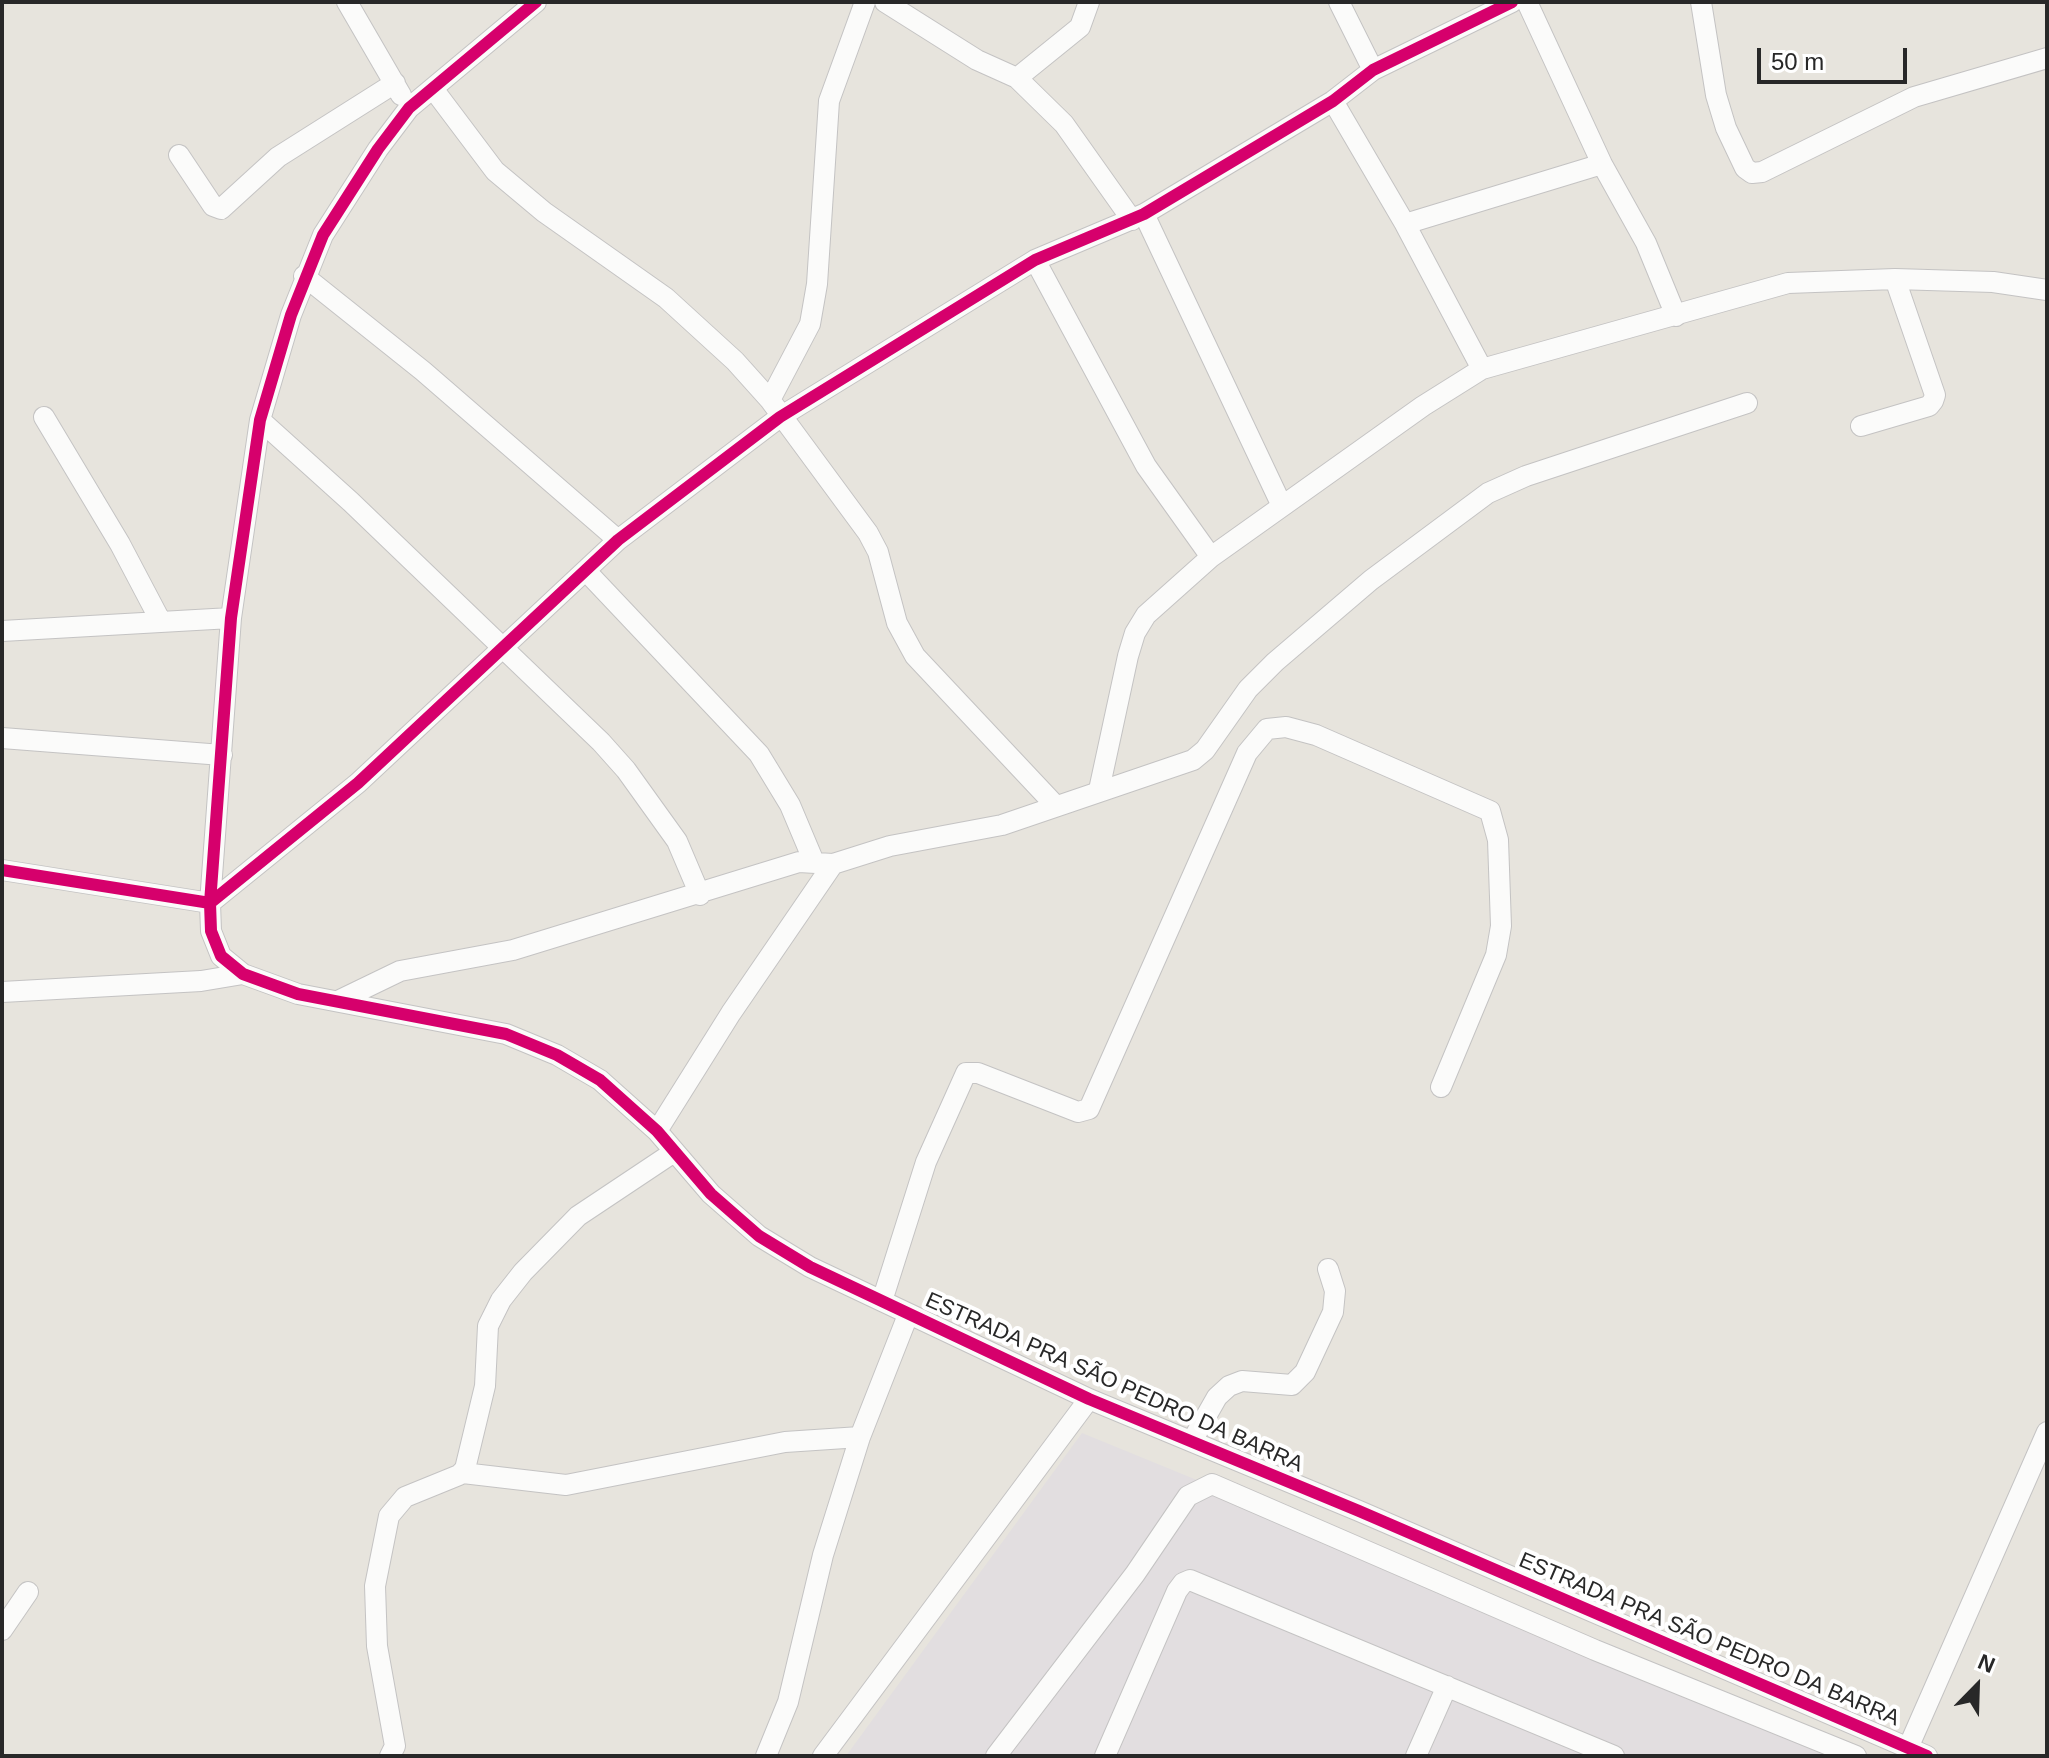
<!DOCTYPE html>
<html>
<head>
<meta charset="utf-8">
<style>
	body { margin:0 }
	#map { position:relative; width:2049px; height:1758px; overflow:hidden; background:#e7e4dd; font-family:Helvetica,sans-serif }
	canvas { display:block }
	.frame { position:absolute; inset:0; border:4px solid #282828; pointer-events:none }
	.north { position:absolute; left:1937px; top:1646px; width:80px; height:80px; -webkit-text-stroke:6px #fff; paint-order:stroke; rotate:23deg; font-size:22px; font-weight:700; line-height:32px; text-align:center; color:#282828 }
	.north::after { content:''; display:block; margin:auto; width:28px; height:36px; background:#282828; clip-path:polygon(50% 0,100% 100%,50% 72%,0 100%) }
	.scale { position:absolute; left:1757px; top:48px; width:150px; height:36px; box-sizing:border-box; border:4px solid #282828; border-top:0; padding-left:10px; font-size:24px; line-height:28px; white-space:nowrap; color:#282828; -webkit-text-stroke:6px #fff; paint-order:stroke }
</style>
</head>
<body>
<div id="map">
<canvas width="2049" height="1758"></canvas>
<div class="frame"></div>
<div class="north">N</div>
<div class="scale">50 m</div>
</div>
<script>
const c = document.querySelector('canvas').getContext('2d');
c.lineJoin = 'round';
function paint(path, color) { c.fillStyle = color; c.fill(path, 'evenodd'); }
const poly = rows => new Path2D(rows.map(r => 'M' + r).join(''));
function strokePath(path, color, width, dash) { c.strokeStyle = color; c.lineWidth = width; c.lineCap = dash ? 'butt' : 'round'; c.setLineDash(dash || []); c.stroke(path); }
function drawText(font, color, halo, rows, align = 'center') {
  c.font = font + ' Helvetica,sans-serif'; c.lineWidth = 8; c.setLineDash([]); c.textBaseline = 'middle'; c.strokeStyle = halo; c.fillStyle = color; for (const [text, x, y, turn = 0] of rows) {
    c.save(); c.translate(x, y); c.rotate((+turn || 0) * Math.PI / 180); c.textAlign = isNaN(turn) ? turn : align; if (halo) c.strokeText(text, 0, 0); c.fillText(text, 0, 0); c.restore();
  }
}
paint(poly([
	[1082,1433,1871,1756,846,1756]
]), '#e2dee0');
const minor = poly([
	[347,2,401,95],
	[536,2,409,108,378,149,323,235,291,315,260,420,231,618,210,903,211,931,221,956,243,974,298,994,506,1034,557,1055,600,1080,657,1131,711,1194,759,1236,810,1267,1089,1399,1359,1511,1927,1756],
	[885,2,977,60,1017,78,1064,124,1132,220],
	[1339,2,1373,70],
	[1527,2,1602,164,1646,243,1676,316],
	[1701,2,1716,95,1726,128,1745,168,1752,173,1762,172,1914,97,2047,58],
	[1017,78,1080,27,1089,2],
	[434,90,495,171,544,212,666,298,735,361,770,400,868,533,878,552,897,623,915,656,1055,805],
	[1333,101,1405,224,1482,369],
	[179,155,213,206,221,209,278,157,395,83],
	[1144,214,1282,506],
	[1405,224,1602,164],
	[1035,260,1146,466,1211,557],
	[304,276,423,371,618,540],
	[770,400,810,324,817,284,829,101,865,2],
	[44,417,120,544,160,620],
	[260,420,351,502,601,742,626,770,677,841,700,895],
	[1861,426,1929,406,1933,401,1935,395,1895,279],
	[586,571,759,754,790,805,814,862],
	[2,631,231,618],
	[2,738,222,755],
	[1099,790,1128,656,1135,633,1146,615,1211,557,1423,406,1482,369,1788,283,1895,279,1993,282,2047,290],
	[2,870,210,903,358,783,618,540,780,417,1035,260,1144,214,1333,101,1373,70,1512,2],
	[2,992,201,981,243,974],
	[340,1000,400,971,513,950,799,862,833,864,890,846,1002,825,1193,760,1205,750,1248,689,1275,662,1371,580,1488,493,1526,476,1747,403],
	[657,1131,731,1013,833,864],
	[882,1301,926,1162,966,1073,978,1073,1078,1112,1089,1109,1247,753,1267,729,1286,727,1316,735,1490,811,1498,840,1501,926,1496,955,1441,1087],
	[1192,1441,1217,1397,1229,1386,1242,1381,1292,1385,1305,1372,1333,1312,1335,1291,1328,1269],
	[463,1473,566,1485,785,1442,860,1437],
	[2,1630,28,1592],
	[1908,1748,2047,1432],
	[390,1756,395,1746,377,1646,375,1586,389,1516,405,1497,459,1475,465,1469,485,1386,488,1326,501,1300,523,1272,578,1216,674,1152],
	[766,1756,788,1702,823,1555,860,1437,908,1315],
	[823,1756,1089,1399],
	[996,1756,1135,1574,1188,1496,1212,1484,1595,1650,1856,1756],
	[1105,1756,1177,1591,1183,1583,1190,1580,1614,1756],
	[1416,1756,1447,1686]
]);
strokePath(minor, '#c4c3c3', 22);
strokePath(minor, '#fbfbfa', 20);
strokePath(poly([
	[536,2,409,108,378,149,323,235,291,315,260,420,231,618,210,903,211,931,221,956,243,974,298,994,506,1034,557,1055,600,1080,657,1131,711,1194,759,1236,810,1267,1089,1399,1359,1511,1927,1756],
	[2,870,210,903,358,783,618,540,780,417,1035,260,1144,214,1333,101,1373,70,1512,2]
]), '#d6006c', 12);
drawText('22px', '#282828', '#fff', [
	["ESTRADA PRA SÃO PEDRO DA BARRA",1114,1383,24],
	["ESTRADA PRA SÃO PEDRO DA BARRA",1709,1640,23]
]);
</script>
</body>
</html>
